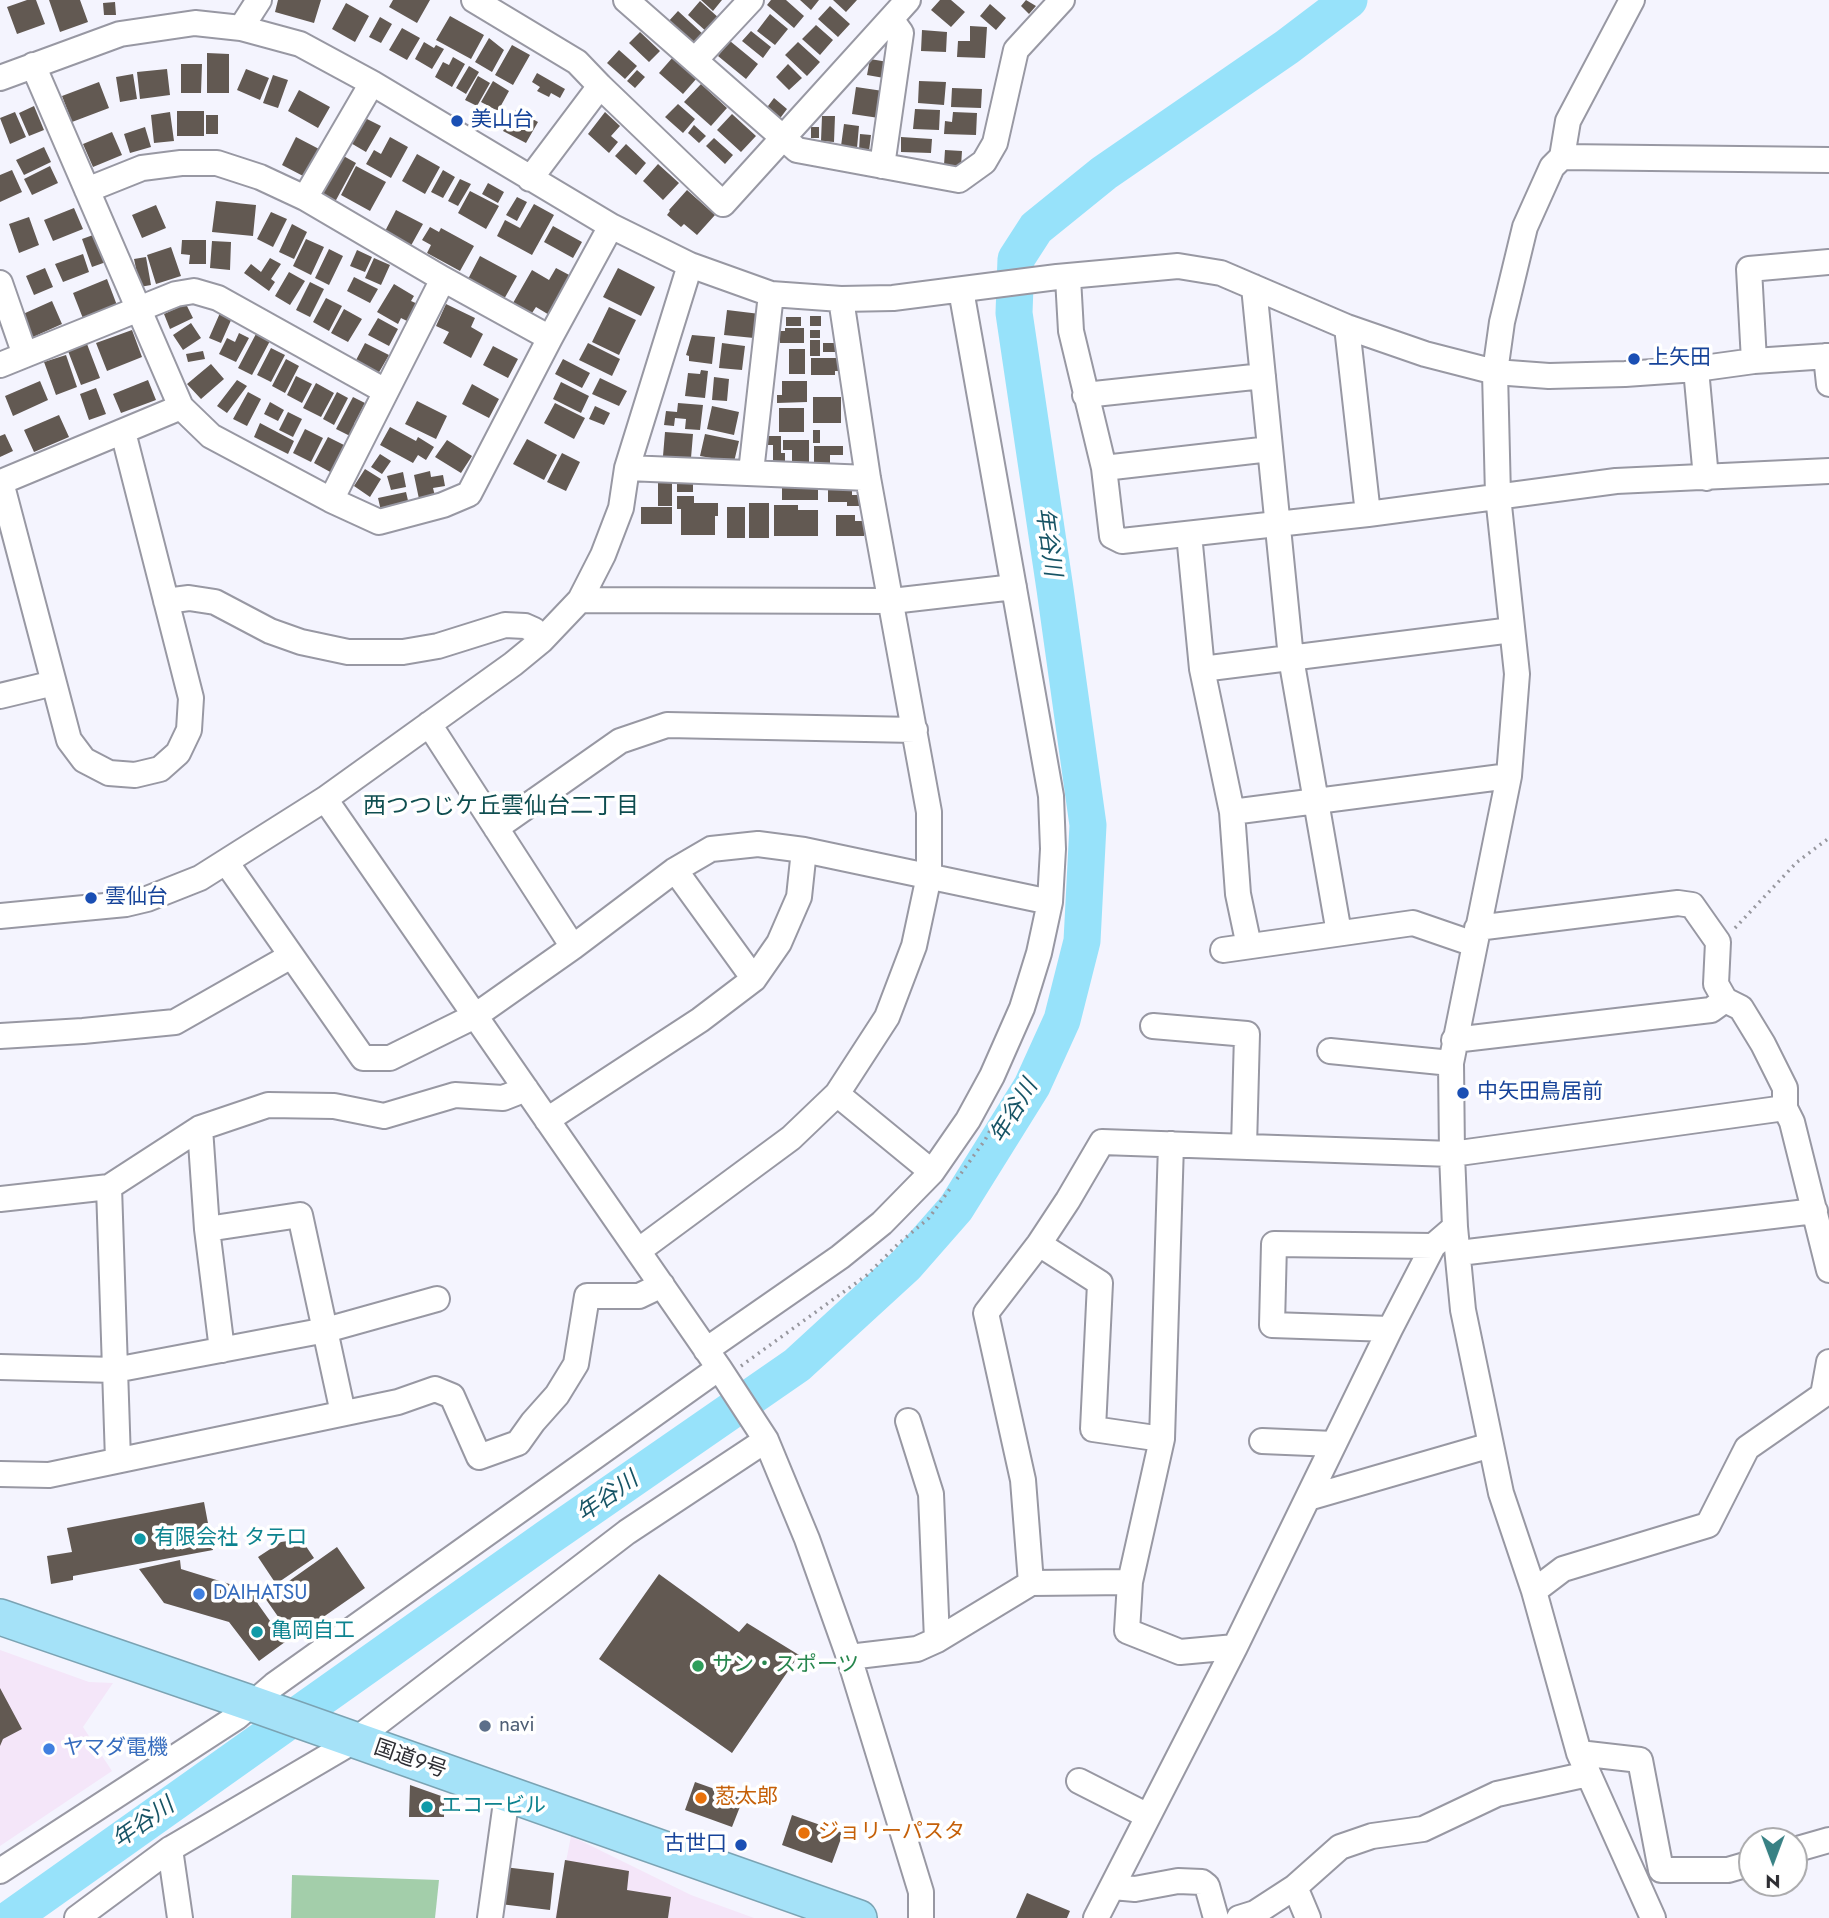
<!DOCTYPE html>
<html>
<head>
<meta charset="utf-8">
<style>
	body { margin:0 }
	#map { position:relative; width:1829px; height:1918px; overflow:hidden; background:#f4f4fe; font-family:Jost,sans-serif }
	canvas { display:block }
	.north { position:absolute; left:1738px; top:1827px; width:70px; height:70px; box-sizing:border-box; background:#fff; border:2px solid #ababad; border-radius:50%; rotate:180deg; font-size:19px; font-weight:700; line-height:28px; text-align:center; color:#2e2e33 }
	.north::after { content:''; display:block; margin:auto; width:24px; height:32px; background:#388184; clip-path:polygon(50% 0,100% 100%,50% 72%,0 100%) }
</style>
</head>
<body>
<div id="map">
<canvas width="1829" height="1918"></canvas>
<div class="north">N</div>
</div>
<script>
const c = document.querySelector('canvas').getContext('2d');
c.lineJoin = 'round';
function paint(path, color) { c.fillStyle = color; c.fill(path, 'evenodd'); }
const poly = rows => new Path2D(rows.map(r => 'M' + r).join(''));
function strokePath(path, color, width, dash) { c.strokeStyle = color; c.lineWidth = width; c.lineCap = dash ? 'butt' : 'round'; c.setLineDash(dash || []); c.stroke(path); }
function drawText(font, color, halo, rows, align = 'center') {
  c.font = font + ' Jost,"Noto Sans JP",sans-serif'; c.lineWidth = 7; c.setLineDash([]); c.textBaseline = 'middle'; c.strokeStyle = halo; c.fillStyle = color; for (const [text, x, y, turn = 0] of rows) {
    c.save(); c.translate(x, y); c.rotate((+turn || 0) * Math.PI / 180); c.textAlign = isNaN(turn) ? turn : align; if (halo) c.strokeText(text, 0, 0); c.fillText(text, 0, 0); c.restore();
  }
}
paint(poly([
	[0,1650,89,1682,113,1683,83,1727,112,1771,0,1846],
	[571,1836,691,1895,754,1918,555,1918]
]), '#f4e6f9');
paint(poly([
	[292,1875,439,1880,435,1918,291,1918]
]), '#a3ceaa');
strokePath(poly([
	[11,1918,547,1538,797,1365,906,1265,956,1208,1032,1086,1062,1020,1082,941,1088,825,1055,589,1014,313,1016,259,1036,228,1104,173,1287,47,1349,0]
]), '#97e2fa', 37);
paint(poly([
	[27,0,36,0,45,24,17,34,7,7],
	[49,0,80,0,88,22,60,32],
	[278,0,321,0,314,23,275,12],
	[393,0,430,0,417,23,389,7],
	[701,0,722,0,713,11],
	[771,0,786,0,804,16,794,28,767,5],
	[800,0,819,0,811,10],
	[833,0,857,0,846,12],
	[940,0,951,0,965,12,951,27,931,10],
	[1026,0,1036,6,1029,14,1021,6],
	[700,1,720,19,708,33,688,15],
	[115,2,116,15,104,15,103,3],
	[346,3,369,16,355,42,332,29],
	[990,4,1006,18,996,30,980,16],
	[830,6,850,24,838,37,818,19],
	[678,11,704,35,693,47,667,23],
	[770,14,788,29,775,45,757,31],
	[450,16,484,35,471,59,436,40],
	[380,17,392,24,381,43,369,37],
	[816,25,833,40,820,55,802,39],
	[970,26,987,27,985,58,957,57,958,41,970,41],
	[402,28,420,38,407,60,389,50],
	[922,30,947,32,946,52,921,51],
	[751,31,771,47,763,58,742,41],
	[640,32,660,51,649,62,629,43],
	[489,38,504,50,492,72,475,62],
	[730,41,758,64,746,79,718,56],
	[424,42,434,48,436,45,444,49,432,69,415,59],
	[798,42,820,62,807,76,785,55],
	[512,45,530,55,513,85,495,75],
	[619,50,637,66,625,79,607,63],
	[207,53,229,54,229,93,207,93],
	[453,57,465,64,452,87,435,77,443,62,449,65],
	[673,57,697,78,683,94,659,73],
	[870,59,888,62,884,78,867,75],
	[181,64,202,64,201,93,181,93],
	[788,64,802,78,789,90,776,77],
	[469,66,479,72,466,94,456,88],
	[167,69,170,95,140,99,137,72],
	[246,69,269,78,260,100,237,90],
	[637,70,645,77,635,88,627,81],
	[537,73,565,89,560,98,551,93,549,97,537,91,540,87,532,82],
	[133,74,137,99,120,102,116,77],
	[273,75,288,80,278,108,263,103],
	[478,76,490,83,477,106,465,100],
	[493,81,509,91,498,111,481,102],
	[919,81,946,82,944,105,918,103],
	[99,82,109,108,72,122,62,96],
	[701,84,727,108,711,126,684,102],
	[856,87,883,91,879,118,852,114],
	[952,88,982,89,981,108,951,107],
	[299,90,330,107,318,128,288,111],
	[774,98,787,109,778,121,765,110],
	[678,104,695,119,683,133,665,117],
	[34,106,44,130,29,136,19,113],
	[915,109,940,110,939,130,913,129],
	[516,110,538,122,526,143,503,131],
	[177,111,204,111,204,136,177,136],
	[15,112,26,137,10,144,0,118],
	[170,112,174,141,154,143,151,115],
	[605,112,620,126,611,136,618,142,609,153,588,134],
	[953,112,977,113,976,135,944,134,945,121,952,122],
	[732,114,756,136,741,152,717,130],
	[206,115,218,115,218,134,206,134],
	[822,116,835,116,834,142,821,141],
	[363,117,381,126,366,152,349,142],
	[844,124,859,126,857,148,841,146],
	[694,125,706,136,699,143,688,133],
	[145,127,151,147,130,153,124,134],
	[811,127,819,127,819,138,811,138],
	[112,132,122,155,93,167,83,144],
	[860,134,871,135,869,151,859,150],
	[296,137,319,149,305,177,282,165],
	[390,137,408,147,391,178,366,164,374,150,381,154],
	[901,137,932,139,931,153,901,152],
	[714,138,733,155,725,164,706,146],
	[626,144,646,163,636,175,615,156],
	[44,147,51,162,24,175,16,160],
	[945,150,962,151,961,166,944,165],
	[340,154,356,163,335,202,318,193],
	[417,154,440,167,425,194,402,181],
	[658,164,679,183,663,200,643,181],
	[50,166,58,183,32,195,24,179],
	[356,166,386,182,370,211,341,195],
	[12,170,22,192,0,202,0,175],
	[443,170,455,177,443,198,431,192],
	[460,179,471,184,458,206,448,201],
	[488,183,504,192,498,203,482,194],
	[687,190,715,215,697,235,684,224,681,227,667,215,670,211,669,210],
	[470,191,499,206,486,229,458,213],
	[517,197,527,202,517,221,506,215],
	[216,201,256,205,253,236,212,232],
	[534,204,554,215,532,255,497,236,505,220,520,228],
	[156,205,166,228,142,238,132,215],
	[74,208,83,229,53,241,44,220],
	[396,210,423,224,408,251,382,237],
	[271,212,287,219,273,247,257,239],
	[29,217,39,245,19,253,9,224],
	[292,224,307,232,294,259,279,252],
	[553,226,582,242,573,258,544,242],
	[430,227,439,232,441,228,474,246,460,271,427,253,431,245,422,240],
	[96,234,106,262,92,267,82,239],
	[306,239,324,247,311,275,293,266],
	[182,240,206,240,206,264,189,264,190,255,181,254],
	[212,241,231,242,230,270,210,268],
	[171,247,181,276,156,284,147,255],
	[329,249,343,256,329,285,315,278],
	[357,250,372,257,365,272,350,266],
	[83,254,89,272,63,282,55,264],
	[480,256,517,276,503,301,467,281],
	[146,257,151,285,140,287,134,259],
	[270,258,281,264,271,279,275,282,269,291,244,273,251,264,261,272],
	[374,258,390,265,381,285,365,278],
	[45,268,53,287,34,295,26,276],
	[556,268,573,277,551,316,536,307,532,313,513,303,532,270,549,280],
	[618,268,655,287,641,316,603,297],
	[289,272,305,281,290,305,275,296],
	[354,277,378,289,370,303,347,291],
	[107,279,118,308,84,321,73,293],
	[310,282,324,289,310,317,296,310],
	[394,284,414,296,411,301,420,305,411,323,401,318,398,324,377,312],
	[326,298,342,306,329,331,313,322],
	[52,301,62,324,33,337,23,314],
	[186,304,193,318,170,329,164,314],
	[446,304,475,318,471,327,483,334,471,358,443,343,449,332,436,326],
	[609,307,636,320,619,355,592,342],
	[344,309,362,319,348,342,331,333],
	[727,310,760,314,758,330,754,330,754,338,724,335],
	[220,313,232,318,221,343,209,338],
	[810,316,821,316,821,326,810,326],
	[786,317,801,317,801,326,786,326],
	[378,318,398,329,389,346,368,335],
	[191,323,201,338,183,350,173,335],
	[785,328,804,328,804,343,780,343,780,331,785,331],
	[132,330,142,357,107,371,96,343],
	[810,330,820,330,820,338,810,338],
	[257,332,271,339,252,375,238,368],
	[239,333,249,338,236,362,219,354,227,338,235,342],
	[692,335,715,337,712,364,689,361,689,356,686,355],
	[810,340,820,340,820,356,810,356],
	[365,343,389,355,378,374,355,362],
	[588,343,620,359,612,376,579,360],
	[722,343,745,346,742,370,719,368],
	[823,343,839,343,839,352,823,352],
	[87,344,100,378,81,385,68,351],
	[493,346,518,359,508,378,483,365],
	[271,348,285,355,271,382,257,375],
	[789,349,805,349,805,374,789,374],
	[203,351,205,359,188,362,186,354],
	[66,355,77,387,56,395,44,362],
	[811,358,839,358,839,371,835,371,835,375,811,375],
	[286,359,299,366,285,393,272,386],
	[563,359,590,373,582,388,555,374],
	[211,364,224,379,201,399,187,384],
	[701,370,708,371,705,398,685,396,688,373,700,374],
	[296,376,312,384,302,403,287,395],
	[714,377,729,379,727,401,712,400],
	[600,378,627,391,619,406,592,394],
	[148,380,156,400,121,413,113,394],
	[237,380,247,386,227,413,217,406],
	[40,381,48,400,13,416,5,396],
	[782,381,807,381,807,402,777,403,777,395,782,395],
	[561,382,589,396,581,413,553,399],
	[316,383,334,393,321,417,303,408],
	[472,384,499,399,489,418,462,404],
	[96,388,106,414,89,420,80,394],
	[248,392,261,399,247,426,233,419],
	[337,392,348,398,334,425,323,419],
	[353,397,365,403,354,424,358,426,352,437,336,429],
	[813,397,841,397,841,423,813,423],
	[417,401,447,416,436,439,405,424],
	[270,402,284,410,278,421,264,414],
	[555,403,585,418,574,439,544,423],
	[678,403,703,405,700,430,685,429,686,419,675,418,674,426,664,425,666,411,677,412],
	[595,406,610,413,604,425,589,419],
	[712,406,739,412,734,435,707,429],
	[779,408,804,408,804,432,779,432],
	[288,412,302,419,293,437,279,430],
	[59,415,69,437,34,452,24,430],
	[260,423,294,441,288,454,254,437],
	[390,427,416,441,418,437,434,447,426,460,418,455,413,463,380,445],
	[305,429,323,438,311,462,293,453],
	[813,430,820,430,820,443,813,443],
	[665,432,693,434,691,458,663,456],
	[5,434,13,451,0,457,0,436],
	[705,434,739,441,734,462,700,456],
	[765,436,781,436,781,453,785,453,785,462,773,462,773,445,765,445],
	[328,437,346,446,332,473,314,463],
	[527,439,557,455,544,480,513,464],
	[447,440,472,456,461,473,435,457],
	[783,440,809,440,809,462,792,462,792,450,783,450],
	[814,446,843,446,843,455,830,455,830,466,814,466],
	[562,453,580,462,566,491,547,482],
	[380,454,391,461,382,474,371,467],
	[365,469,381,479,370,497,354,486],
	[430,471,431,477,443,475,445,486,433,488,435,496,419,499,414,475],
	[403,472,406,487,391,490,387,476],
	[658,481,672,481,672,506,658,506],
	[677,483,693,483,693,492,677,492],
	[782,484,818,484,818,500,782,500],
	[828,489,852,489,852,495,861,495,861,506,847,506,847,502,828,502],
	[406,492,410,509,382,515,378,498],
	[677,496,694,496,694,503,718,503,718,516,715,516,715,535,681,535,681,509,677,509],
	[749,503,769,503,769,538,749,538],
	[774,505,798,505,798,510,818,510,818,536,774,536],
	[641,507,672,507,672,524,641,524],
	[727,507,745,507,745,538,727,538],
	[836,515,855,515,855,521,864,521,864,536,836,536],
	[204,1502,213,1550,73,1576,73,1580,51,1584,47,1556,72,1552,67,1528],
	[301,1539,314,1558,276,1584,258,1557,281,1542],
	[337,1547,365,1588,293,1638,265,1598],
	[180,1560,181,1569,252,1591,258,1604,285,1642,259,1661,229,1622,164,1603,139,1569],
	[659,1574,739,1632,747,1623,799,1655,732,1753,599,1659],
	[0,1688,22,1729,3,1739,0,1746],
	[695,1782,743,1799,732,1827,685,1810],
	[410,1785,444,1797,444,1817,409,1817],
	[792,1815,843,1833,832,1863,782,1845],
	[565,1860,629,1871,627,1890,671,1897,668,1918,556,1918],
	[504,1867,554,1873,550,1910,500,1904],
	[1027,1893,1070,1911,1067,1918,1016,1918]
]), '#625952');
const minor = poly([
	[474,0,577,62,600,86,723,204,908,0],
	[626,0,797,150,959,180,984,162,995,143,1016,50,1062,0],
	[1632,0,1568,121,1562,157,1552,167,1525,227,1502,322,1495,372,1498,496,1517,674,1509,776,1451,1063,1452,1154,1455,1227,1463,1310,1501,1493,1534,1591,1579,1753,1653,1918],
	[241,28,259,0],
	[695,60,751,0],
	[33,65,181,407,211,436,331,500,379,522,443,505,469,494,550,338,611,226],
	[0,78,120,34,195,23,241,28,300,44,372,83,611,226,690,265,771,294,841,299,893,298,1057,277,1178,266,1221,273,1347,327,1425,354,1495,372,1549,376,1625,374,1696,369,1754,361,1829,356],
	[1562,157,1829,160],
	[882,166,901,33,891,19],
	[530,179,600,86],
	[87,190,142,168,181,163,217,163,260,177,305,198,443,279,550,338],
	[305,198,372,83],
	[1068,278,1071,331,1104,468,1112,536,1122,541,1368,514,1616,481,1829,471],
	[0,283,25,355],
	[1254,287,1291,658,1339,933],
	[1347,327,1368,514],
	[1826,356,1829,384],
	[1754,361,1749,269,1829,262],
	[0,365,176,294,194,291,218,298,385,391],
	[1696,369,1706,478],
	[1085,395,1263,376],
	[123,432,191,698,189,730,178,753,160,769,135,775,109,773,84,760,69,740,1,482,181,407],
	[627,468,868,478],
	[1104,468,1270,449],
	[751,472,771,294],
	[331,500,443,279],
	[1189,534,1202,669,1232,812,1238,894,1249,946],
	[580,600,892,601,1014,587],
	[166,601,189,598,215,602,270,631,301,642,348,652,403,652,438,646,505,625,525,626,534,630,541,641],
	[1202,669,1512,630],
	[0,696,54,683],
	[429,724,573,947],
	[325,799,719,1368,766,1440,807,1539,849,1657,921,1892,921,1918],
	[1232,812,1509,776],
	[496,828,620,741,667,725,915,730],
	[226,862,363,1058,390,1058,475,1016,573,947,675,870,711,849,758,844,804,850,1050,902],
	[675,870,754,979],
	[0,916,126,904,147,899,200,878,325,799,513,664,541,641,580,600,603,555,621,508,627,468,690,265],
	[1477,928,1678,903,1692,905,1718,942,1716,984,1725,1000,1741,1008,1763,1044,1785,1088,1785,1108,1792,1122,1829,1270],
	[1223,950,1413,923,1474,944],
	[1153,1026,1247,1034,1244,1147],
	[0,1036,83,1031,175,1022,291,956],
	[1454,1040,1711,1010,1725,1000],
	[1330,1051,1451,1063],
	[837,1094,932,1172],
	[547,1120,700,1020,754,979,779,943,799,897,804,850],
	[200,1128,207,1229,300,1215,343,1413],
	[1171,1144,1162,1439,1130,1582,1127,1631,1180,1652,1235,1647],
	[109,1187,200,1128,268,1105,334,1106,384,1116,455,1095,503,1098,526,1089],
	[0,1199,109,1187,118,1460],
	[207,1229,222,1350],
	[1039,1244,1100,1283,1093,1429,1162,1439],
	[638,1251,791,1138,837,1094,887,1017,914,946,929,876,929,812,868,478,841,299],
	[1459,1253,1815,1211],
	[1390,1329,1272,1325,1274,1244,1433,1246],
	[706,1350,840,1257,882,1223,932,1172,968,1120,992,1076,1022,1008,1039,953,1050,902,1053,849,1051,796,961,290],
	[0,1367,115,1370,326,1330,437,1299],
	[908,1421,931,1494,937,1640],
	[1262,1441,1334,1444],
	[0,1474,49,1475,398,1402,435,1389,452,1396,479,1457,518,1443,533,1422,557,1395,576,1364,587,1296,639,1296,662,1285],
	[1308,1498,1491,1445],
	[1031,1583,1023,1480,986,1313,1039,1244,1068,1200,1102,1142,1452,1154,1785,1108],
	[1534,1591,1563,1569,1708,1525,1747,1448,1823,1395,1829,1362],
	[849,1657,917,1649,937,1640,1031,1583,1130,1582],
	[1579,1753,1640,1760,1661,1870,1728,1870,1752,1863],
	[1079,1781,1148,1816],
	[170,1849,180,1918],
	[1794,1850,1829,1840],
	[0,1871,237,1717,274,1685,719,1368],
	[1113,1887,1135,1889,1178,1881,1202,1882,1207,1886,1216,1918],
	[1295,1887,1308,1918],
	[77,1918,170,1849,354,1741,627,1532,766,1440],
	[490,1918,507,1795],
	[1096,1918,1235,1647,1390,1329,1433,1246,1455,1227],
	[1239,1918,1255,1913,1295,1887,1340,1847,1372,1836,1423,1829,1497,1794,1588,1774]
]);
const highway = poly([
	[0,1617,253,1704,859,1918]
]);
strokePath(minor, '#9898a3', 28);
strokePath(highway, '#7ba3b3', 38);
strokePath(poly([
	[1735,928,1797,862,1829,838],
	[957,1179,985,1140,993,1125],
	[741,1366,867,1275,898,1244,929,1218,952,1186]
]), '#97979e', 3.5, [2, 5]);
strokePath(minor, '#fff', 24);
strokePath(highway, '#a5e2f8', 35);
for (const [x, y, r, color] of [
	[457,121,7,"#1a4fb4"],
	[1634,359,7,"#1a4fb4"],
	[91,898,7,"#1a4fb4"],
	[1463,1093,7,"#1a4fb4"],
	[140,1539,7,"#0f9aa8"],
	[199,1594,7,"#3f7fe0"],
	[257,1632,7,"#0f9aa8"],
	[698,1666,7,"#2e9e5b"],
	[485,1726,7,"#5c6f8a"],
	[49,1749,7,"#3f7fe0"],
	[701,1798,7,"#e8710a"],
	[427,1807,7,"#0f9aa8"],
	[804,1833,7,"#e8710a"],
	[741,1845,7,"#1a4fb4"]
]) { const dot = new Path2D(); dot.arc(x, y, r, 0, 2 * Math.PI); c.fillStyle = color; c.fill(dot); strokePath(dot, '#fff', 2.5); }
drawText('21px', '#164399', '#fff', [
	["美山台",471,121],
	["上矢田",1648,359],
	["雲仙台",105,898],
	["中矢田鳥居前",1477,1093],
	["古世口",727,1845,"right"]
], 'left');
drawText('21px', '#0d838f', '#fff', [
	["有限会社 タテロ",154,1539],
	["亀岡自工",271,1632],
	["エコービル",441,1807]
], 'left');
drawText('21px', '#366cbe', '#fff', [
	["DAIHATSU",213,1594],
	["ヤマダ電機",63,1749]
], 'left');
drawText('21px', '#27864d', '#fff', [
	["サン・スポーツ",712,1666]
], 'left');
drawText('21px', '#4e5e75', '#fff', [
	["navi",499,1726]
], 'left');
drawText('21px', '#2e2e33', '#fff', [
	["国道9号",410,1760,19]
]);
drawText('21px', '#c56008', '#fff', [
	["荵太郎",715,1798],
	["ジョリーパスタ",818,1833]
], 'left');
drawText('italic 23px', '#175465', '#fff', [
	["年谷川",1047,542,82],
	["年谷川",1015,1112,-59],
	["年谷川",608,1498,-35],
	["年谷川",144,1824,-35]
]);
drawText('23px', '#0f4e50', '#fff', [
	["西つつじケ丘雲仙台二丁目",501,807]
]);
</script>
</body>
</html>
